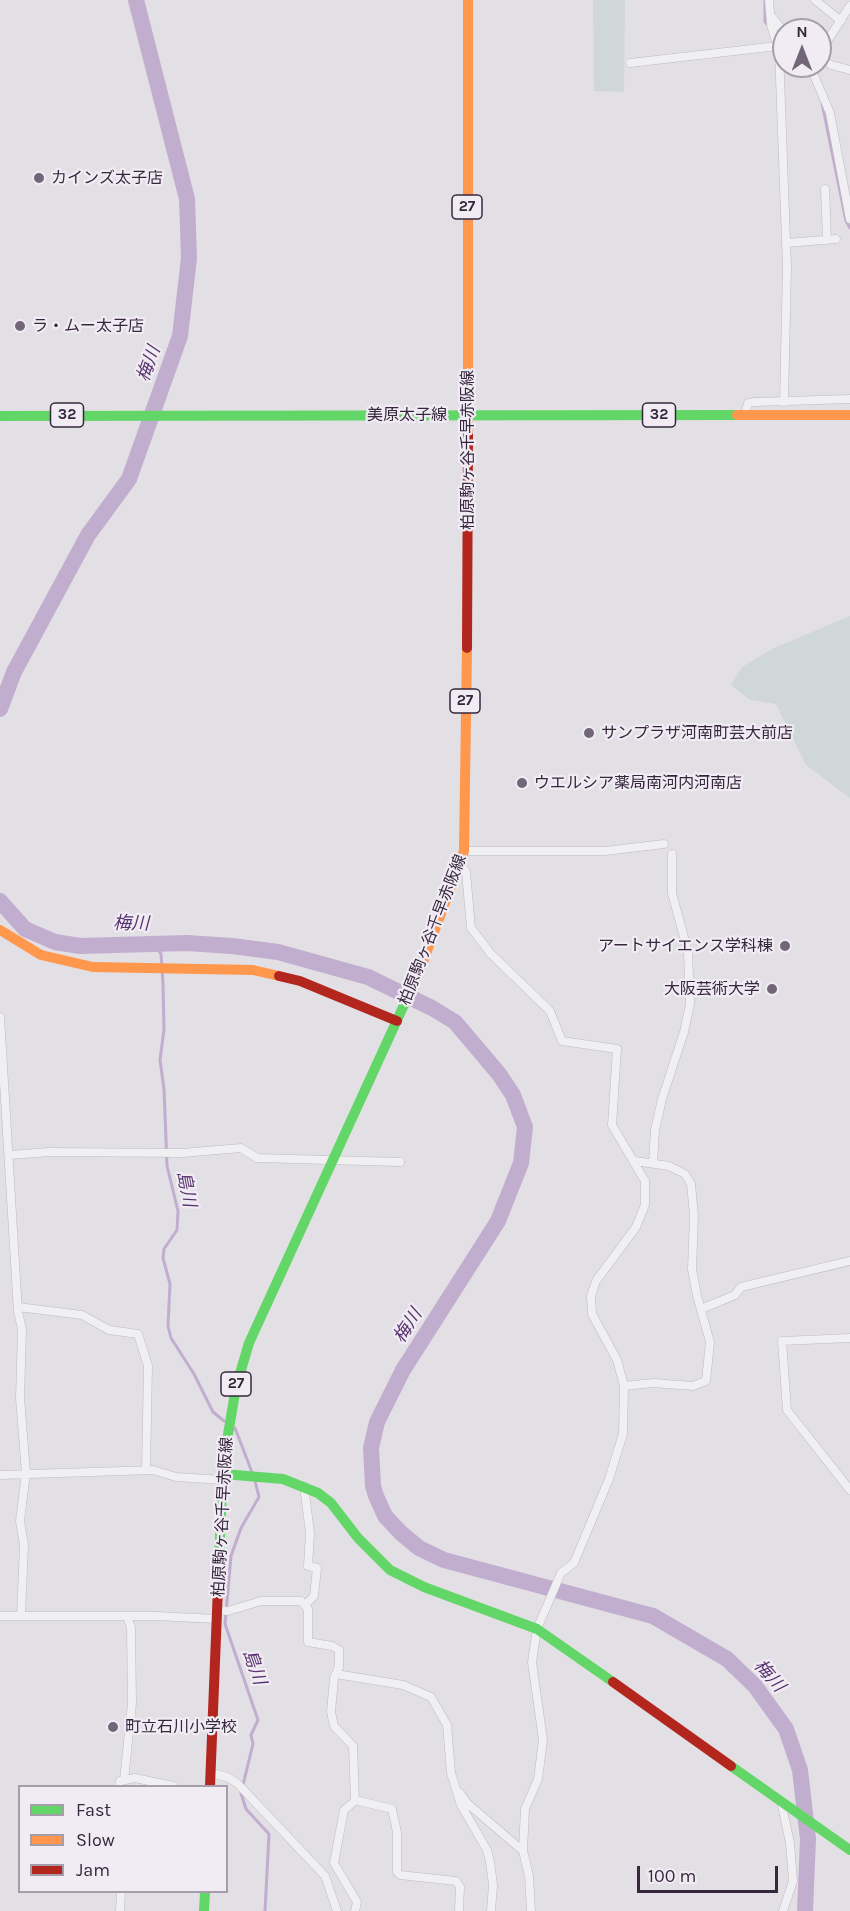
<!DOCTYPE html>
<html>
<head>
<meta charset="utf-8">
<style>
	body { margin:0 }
	#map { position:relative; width:850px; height:1911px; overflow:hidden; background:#e2dfe5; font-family:Karla,sans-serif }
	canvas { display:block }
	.legend { position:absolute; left:18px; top:1785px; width:210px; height:108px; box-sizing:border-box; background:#f1ecf4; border:2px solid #a69dab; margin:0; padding:8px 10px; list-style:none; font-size:18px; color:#36273d }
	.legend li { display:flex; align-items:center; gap:12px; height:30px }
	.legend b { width:30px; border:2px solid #a69dab }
	.north { position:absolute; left:772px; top:18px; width:60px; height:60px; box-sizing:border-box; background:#f1ecf4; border:2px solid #a69dab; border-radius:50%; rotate:0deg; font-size:16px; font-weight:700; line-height:24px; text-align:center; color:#36273d }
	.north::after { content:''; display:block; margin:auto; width:21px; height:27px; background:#726778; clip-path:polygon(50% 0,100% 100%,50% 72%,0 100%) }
	.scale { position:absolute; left:637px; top:1866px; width:141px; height:27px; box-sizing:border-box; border:3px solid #36273d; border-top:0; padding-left:8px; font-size:18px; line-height:21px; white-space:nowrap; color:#36273d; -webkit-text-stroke:4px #f1ecf4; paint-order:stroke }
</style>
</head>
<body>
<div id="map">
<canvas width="850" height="1911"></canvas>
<ul class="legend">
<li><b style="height:8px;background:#63d668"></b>Fast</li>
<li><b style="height:8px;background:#ff974d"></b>Slow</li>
<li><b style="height:8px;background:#b3261e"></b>Jam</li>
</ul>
<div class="north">N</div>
<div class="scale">100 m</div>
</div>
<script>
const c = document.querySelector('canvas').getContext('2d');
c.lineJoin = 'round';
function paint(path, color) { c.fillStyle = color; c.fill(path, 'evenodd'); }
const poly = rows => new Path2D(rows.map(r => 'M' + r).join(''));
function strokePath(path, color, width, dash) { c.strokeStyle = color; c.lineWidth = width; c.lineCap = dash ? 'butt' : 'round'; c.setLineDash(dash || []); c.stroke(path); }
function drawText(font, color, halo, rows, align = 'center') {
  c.font = font + ' Karla,"Noto Sans JP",sans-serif'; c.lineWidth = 4.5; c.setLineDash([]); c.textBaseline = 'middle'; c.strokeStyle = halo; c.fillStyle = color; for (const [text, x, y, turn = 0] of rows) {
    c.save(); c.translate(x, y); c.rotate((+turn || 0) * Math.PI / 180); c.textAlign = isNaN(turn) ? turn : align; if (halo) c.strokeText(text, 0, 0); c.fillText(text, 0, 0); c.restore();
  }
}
paint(poly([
	[593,0,625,0,624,92,594,91],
	[850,616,850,798,806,765,776,704,750,700,731,685,742,667,772,649]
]), '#cfd7d8');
strokePath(poly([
	[765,0,765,22,769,26],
	[776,33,784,41],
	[822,103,846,221,850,228],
	[154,944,161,954,163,984,164,1029,160,1060,164,1089,167,1166,178,1211,177,1230,164,1249,163,1258,170,1284,168,1326,171,1338,194,1374,213,1412,224,1421],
	[235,1428,253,1475],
	[255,1481,259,1497,241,1528,231,1556,225,1624,258,1720,251,1735,253,1744,241,1793,246,1809,269,1834,265,1911]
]), '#c1aecf', 3);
strokePath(poly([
	[0,709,14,672,88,535,129,479,180,336,189,258,187,199,136,0],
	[0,901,25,929,55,942,80,946,187,943,232,946,278,952,368,977,432,1008,455,1022,499,1074,513,1095,525,1127,521,1163,498,1221,403,1370,377,1422,371,1448,373,1486,376,1496,385,1516,401,1533,419,1548,444,1560,653,1616,727,1659,755,1686,786,1729,800,1770,808,1839,805,1911]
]), '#c1aecf', 16);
const street = poly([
	[769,0,771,25,779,51,787,267,784,402],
	[815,0,841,21],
	[772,17,784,32],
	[820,52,850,6],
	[820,58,831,65,850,70],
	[630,63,778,46],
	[810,66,830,113,850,219],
	[825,189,827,240],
	[786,243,836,239],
	[745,415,748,403,755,402,850,399],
	[464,851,605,851,664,844],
	[460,862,466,872,471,928,491,954,550,1011,562,1041,617,1049,612,1125,645,1181,645,1205,636,1227,596,1281,591,1296,592,1314,617,1360,624,1386,623,1434,609,1479,574,1563,561,1573,537,1629,532,1662,543,1740,538,1779,525,1809,523,1851,529,1876,531,1911],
	[0,1017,18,1312,22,1329,20,1398,26,1473,20,1521,24,1545,21,1616],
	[9,1155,50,1152,182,1153,241,1148,257,1158,400,1162],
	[653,1163,655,1130,662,1099,684,1032,690,1004,688,952,672,893,672,854],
	[18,1307,82,1315,109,1330,138,1334,148,1366,146,1470],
	[701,1309,735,1295,741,1287,850,1261],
	[850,1338,782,1341,787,1410,850,1490],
	[624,1386,653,1383,693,1386,706,1381,710,1342,697,1296,692,1269,694,1216,691,1184,685,1174,669,1166,635,1161],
	[0,1475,153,1470,176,1477,223,1480],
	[304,1486,310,1533,308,1566,317,1568,314,1596,305,1605],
	[218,1610,228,1611,261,1601,301,1601,308,1609,308,1642,332,1646,339,1650,339,1667,334,1678,331,1712,334,1726,353,1746,355,1801,344,1810,334,1863,357,1902,355,1911],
	[0,1616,155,1616,217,1619],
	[336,1674,403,1685,431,1697,447,1725,451,1773,461,1805,487,1850,490,1862,493,1885,491,1911],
	[211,1773,227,1777,237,1783,325,1876,337,1911],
	[124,1780,132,1703,131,1627,127,1617],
	[119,1786,120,1781,135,1778,173,1786],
	[460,1793,468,1804,523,1851],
	[355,1800,392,1809,397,1832,397,1872,400,1875,456,1881,460,1887,459,1911],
	[781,1801,790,1843,793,1881,783,1911],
	[120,1911,121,1892]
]);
strokePath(street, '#bebbc1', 9);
strokePath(street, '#f0eff1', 8);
strokePath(poly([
	[0,416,737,415],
	[223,1474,283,1479,318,1493,331,1503,358,1538,390,1570,424,1587,537,1629,613,1682],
	[219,1562,223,1464,236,1387,249,1343,420,970],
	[731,1766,850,1850],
	[204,1911,205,1892]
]), '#63d668', 10);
strokePath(poly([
	[468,0,468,435],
	[737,415,850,415],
	[0,930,41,955,93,967,253,970,279,976],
	[420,970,464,851,467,648]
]), '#ff974d', 10);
strokePath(poly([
	[467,648,468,435],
	[279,976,300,981,397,1021],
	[613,1682,731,1766],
	[210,1786,219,1562]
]), '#b3261e', 10);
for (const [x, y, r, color] of [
	[39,178,6,"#726778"],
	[20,326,6,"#726778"],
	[589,733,6,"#726778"],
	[522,783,6,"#726778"],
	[785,946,6,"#726778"],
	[772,989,6,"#726778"],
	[113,1727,6,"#726778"]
]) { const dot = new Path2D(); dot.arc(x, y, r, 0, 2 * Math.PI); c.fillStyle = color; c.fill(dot); strokePath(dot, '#f1ecf4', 2); }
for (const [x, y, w] of [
	[467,207,30],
	[67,415,33],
	[659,415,33],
	[465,701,30],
	[236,1384,30]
]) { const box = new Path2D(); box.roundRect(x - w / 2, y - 12, w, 24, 4.5); c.fillStyle = '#f1ecf4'; c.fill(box); strokePath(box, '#36273d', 1.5); }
drawText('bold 15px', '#36273d', null, [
	["27",467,207],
	["32",67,415],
	["32",659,415],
	["27",465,701],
	["27",236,1384]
]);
drawText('16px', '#36273d', '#f1ecf4', [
	["カインズ太子店",51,178],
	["ラ・ムー太子店",32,326],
	["サンプラザ河南町芸大前店",601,733],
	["ウエルシア薬局南河内河南店",534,783],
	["アートサイエンス学科棟",773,946,"right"],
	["大阪芸術大学",760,989,"right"],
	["町立石川小学校",125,1727]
], 'left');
drawText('16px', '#36273d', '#f1ecf4', [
	["美原太子線",407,415],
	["柏原駒ヶ谷千早赤阪線",468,450,-90],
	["柏原駒ヶ谷千早赤阪線",433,930,-69],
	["柏原駒ヶ谷千早赤阪線",223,1517,-87]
]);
drawText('italic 18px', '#58336f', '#f1ecf4', [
	["梅川",149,364,-70],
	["梅川",131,924,1],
	["島川",186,1189,79],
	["梅川",408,1326,-57],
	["島川",254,1667,71],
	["梅川",769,1676,49]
]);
</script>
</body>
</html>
